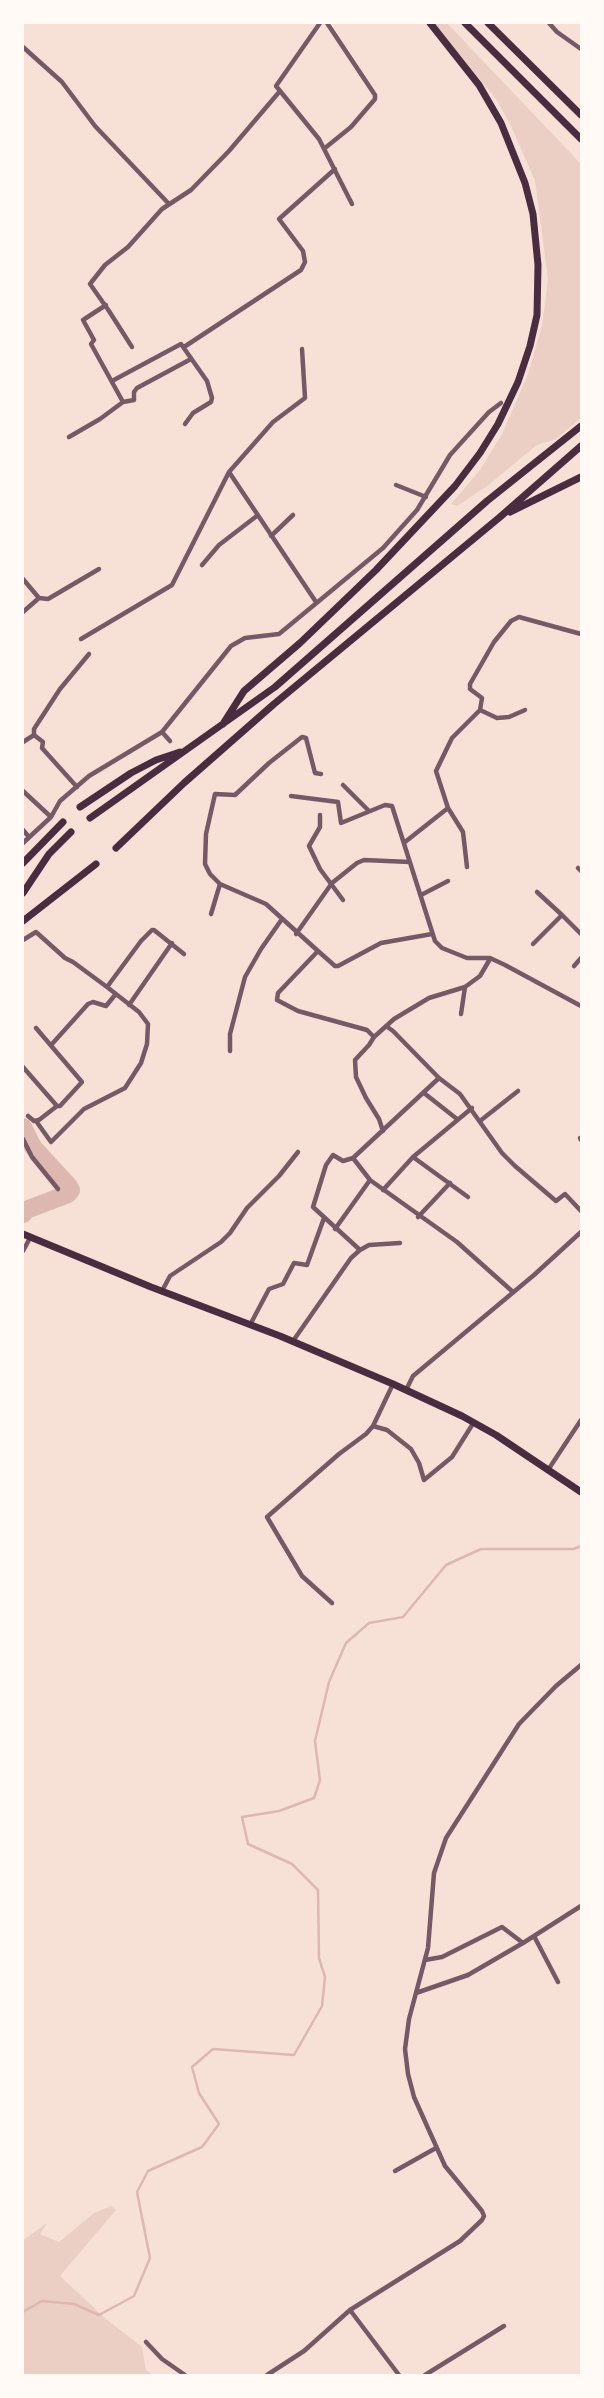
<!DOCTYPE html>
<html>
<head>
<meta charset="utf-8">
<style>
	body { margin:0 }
	#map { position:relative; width:604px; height:2398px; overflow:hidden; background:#f7e1d7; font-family:"Sofia Sans Condensed",sans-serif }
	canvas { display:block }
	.frame { position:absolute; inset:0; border:24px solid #fffaf5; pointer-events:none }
</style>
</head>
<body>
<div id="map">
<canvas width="604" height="2398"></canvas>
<div class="frame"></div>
</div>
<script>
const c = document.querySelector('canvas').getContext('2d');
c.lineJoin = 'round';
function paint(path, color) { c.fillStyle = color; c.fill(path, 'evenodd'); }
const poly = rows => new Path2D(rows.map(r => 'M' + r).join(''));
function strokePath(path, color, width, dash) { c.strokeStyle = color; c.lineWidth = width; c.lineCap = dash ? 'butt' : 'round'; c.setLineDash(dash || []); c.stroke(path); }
paint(poly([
	[434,23,447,23,581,164,581,418,556,439,537,445,486,487,457,506,451,504,480,470,502,434,528,374,542,325,548,279,535,181,511,126,496,99],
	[111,2206,116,2210,60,2276,106,2319,142,2347,146,2370,153,2375,23,2375,23,2240,47,2223,40,2234,59,2242,94,2213]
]), '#ebcfc5');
strokePath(poly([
	[23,2312,42,2301,74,2304,99,2315,134,2296,150,2258,137,2192,148,2171,202,2147,219,2124,199,2093,192,2067,213,2049,294,2055,322,2006,325,1977,319,1958,318,1890,292,1864,248,1844,242,1817,279,1811,314,1798,320,1780,315,1741,329,1682,346,1643,369,1623,403,1617,446,1565,481,1549,574,1549,581,1546]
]), '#dcb8b0', 2.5);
strokePath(poly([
	[23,1127,33,1147,69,1186,71,1190,68,1194,26,1210,23,1214]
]), '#dcb8b0', 18);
strokePath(poly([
	[320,23,276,86,319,139,352,204],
	[549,23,557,32,581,49],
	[23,47,62,82,95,126,169,204],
	[325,148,351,127,375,99,375,95,327,23],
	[106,305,83,320,94,340,91,344,123,402],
	[132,347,109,311,90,284,105,265,128,247,162,209,191,190,229,151,280,91],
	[184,347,301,270,305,262,303,251,279,219,335,169],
	[112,381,181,344,207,381,212,398,211,402,193,413,185,424],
	[69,437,100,419,123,402,134,400,134,392,137,388,191,359],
	[229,472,316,602],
	[396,485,426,497],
	[271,536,293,515],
	[202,565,219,545,258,515],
	[23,579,39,598],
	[23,612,39,598,48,599,99,569],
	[81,639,172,585,229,472,273,422,305,398,302,349],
	[480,710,497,718,509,717,525,710],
	[162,732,170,741],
	[23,742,34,735],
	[343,785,369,811],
	[77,787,42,748,43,742,34,735,34,729,60,689,89,654],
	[23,791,51,817],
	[291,796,338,802,341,823,385,805,392,806,435,941,442,948,467,958,490,958,505,965,581,1006],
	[448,808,436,771,452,738,480,710,482,698,470,689,470,684,494,642,511,621,519,617,581,634],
	[320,815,320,827,309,846,320,869,343,900],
	[23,830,29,837],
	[405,842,448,808,463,832,467,867],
	[23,843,51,817,60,801,89,776,162,732,231,646,245,638,279,634,383,548,417,510,450,455,489,412,501,403],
	[578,868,581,871],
	[220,884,266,904,318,951,278,993,277,1000,298,1011,367,1030,374,1037],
	[537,892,562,915],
	[421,895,448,881],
	[211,914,220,884,210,874,205,864,206,834,215,794,235,795,269,763,302,737,306,738,315,773,321,774],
	[296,934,332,883,357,863,364,860,410,862],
	[23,940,36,932,65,958,73,962,107,987,141,941,152,930,154,930,184,954],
	[533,944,562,915,581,934],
	[318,951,335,966,338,966,381,943,432,934],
	[574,966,581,958],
	[129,1005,172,943],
	[461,1014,465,987,480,976,490,959],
	[386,1026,393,1031,439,1078,460,1094,502,1153,515,1166,556,1201,565,1194,581,1211],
	[52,1044,88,1004,93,1002,106,1006,115,995],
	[230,1051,230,1034,245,977,261,949,282,919],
	[23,1067,57,1106],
	[424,1093,457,1119],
	[28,1116,34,1121,39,1120,57,1106,60,1106,82,1082,36,1028],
	[36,1121,51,1142,84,1109,125,1088,141,1063,147,1044,148,1024,139,1012,107,987],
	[480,1121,518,1091],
	[383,1131,379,1119,366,1098,356,1077,355,1060,369,1045,374,1037,394,1019,429,998,465,987],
	[580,1138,581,1140],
	[23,1139,32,1157,58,1189],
	[413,1157,468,1197],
	[353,1158,370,1180,457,1242,513,1292],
	[383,1190,413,1157,472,1108],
	[418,1217,450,1183],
	[335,1229,370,1180],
	[360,1250,313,1207,326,1165,333,1155,343,1161,353,1158,439,1078],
	[23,1251,30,1238],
	[162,1291,170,1276,221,1242,230,1233,247,1208,279,1176,298,1152],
	[250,1325,269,1289,283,1284,294,1263,307,1265,324,1218],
	[293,1341,351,1258,360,1250,369,1245,400,1243],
	[406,1390,413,1376,534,1275,581,1232],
	[373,1426,387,1430,411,1449,419,1463,424,1480,452,1457,474,1422],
	[548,1470,581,1420],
	[332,1603,302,1576,267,1517,339,1454,366,1434,373,1426,393,1384],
	[534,1936,558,1982],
	[425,1960,442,1957,502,1927,523,1943,581,1906],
	[416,1993,468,1975,523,1943],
	[395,2171,436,2148],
	[350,2310,399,2375],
	[146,2342,162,2359,185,2375],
	[267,2375,304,2351,350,2310,460,2241,482,2220,484,2216,482,2211,445,2166,414,2097,408,2074,405,2049,409,2019,428,1948,434,1873,446,1838,519,1724,556,1686,581,1665],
	[425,2375,504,2326]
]), '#755966', 4.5);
strokePath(poly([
	[23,1234,151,1287,280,1336,393,1384,462,1416,496,1435,581,1492]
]), '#4a2c40', 7);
strokePath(poly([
	[465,23,581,139],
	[488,23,581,115],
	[510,512,581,477],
	[223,724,244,691,300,643,376,570,455,486,480,453,498,424,518,382,530,346,537,315,538,265,533,214,525,183,501,123,479,85,430,23],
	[80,807,131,773,156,760,180,752],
	[90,818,275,687,487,501,581,426],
	[116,848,184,783,274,704,500,517,581,446],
	[23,863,63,822],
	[23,893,49,854,71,832],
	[23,921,96,864]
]), '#4a2c40', 7);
</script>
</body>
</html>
